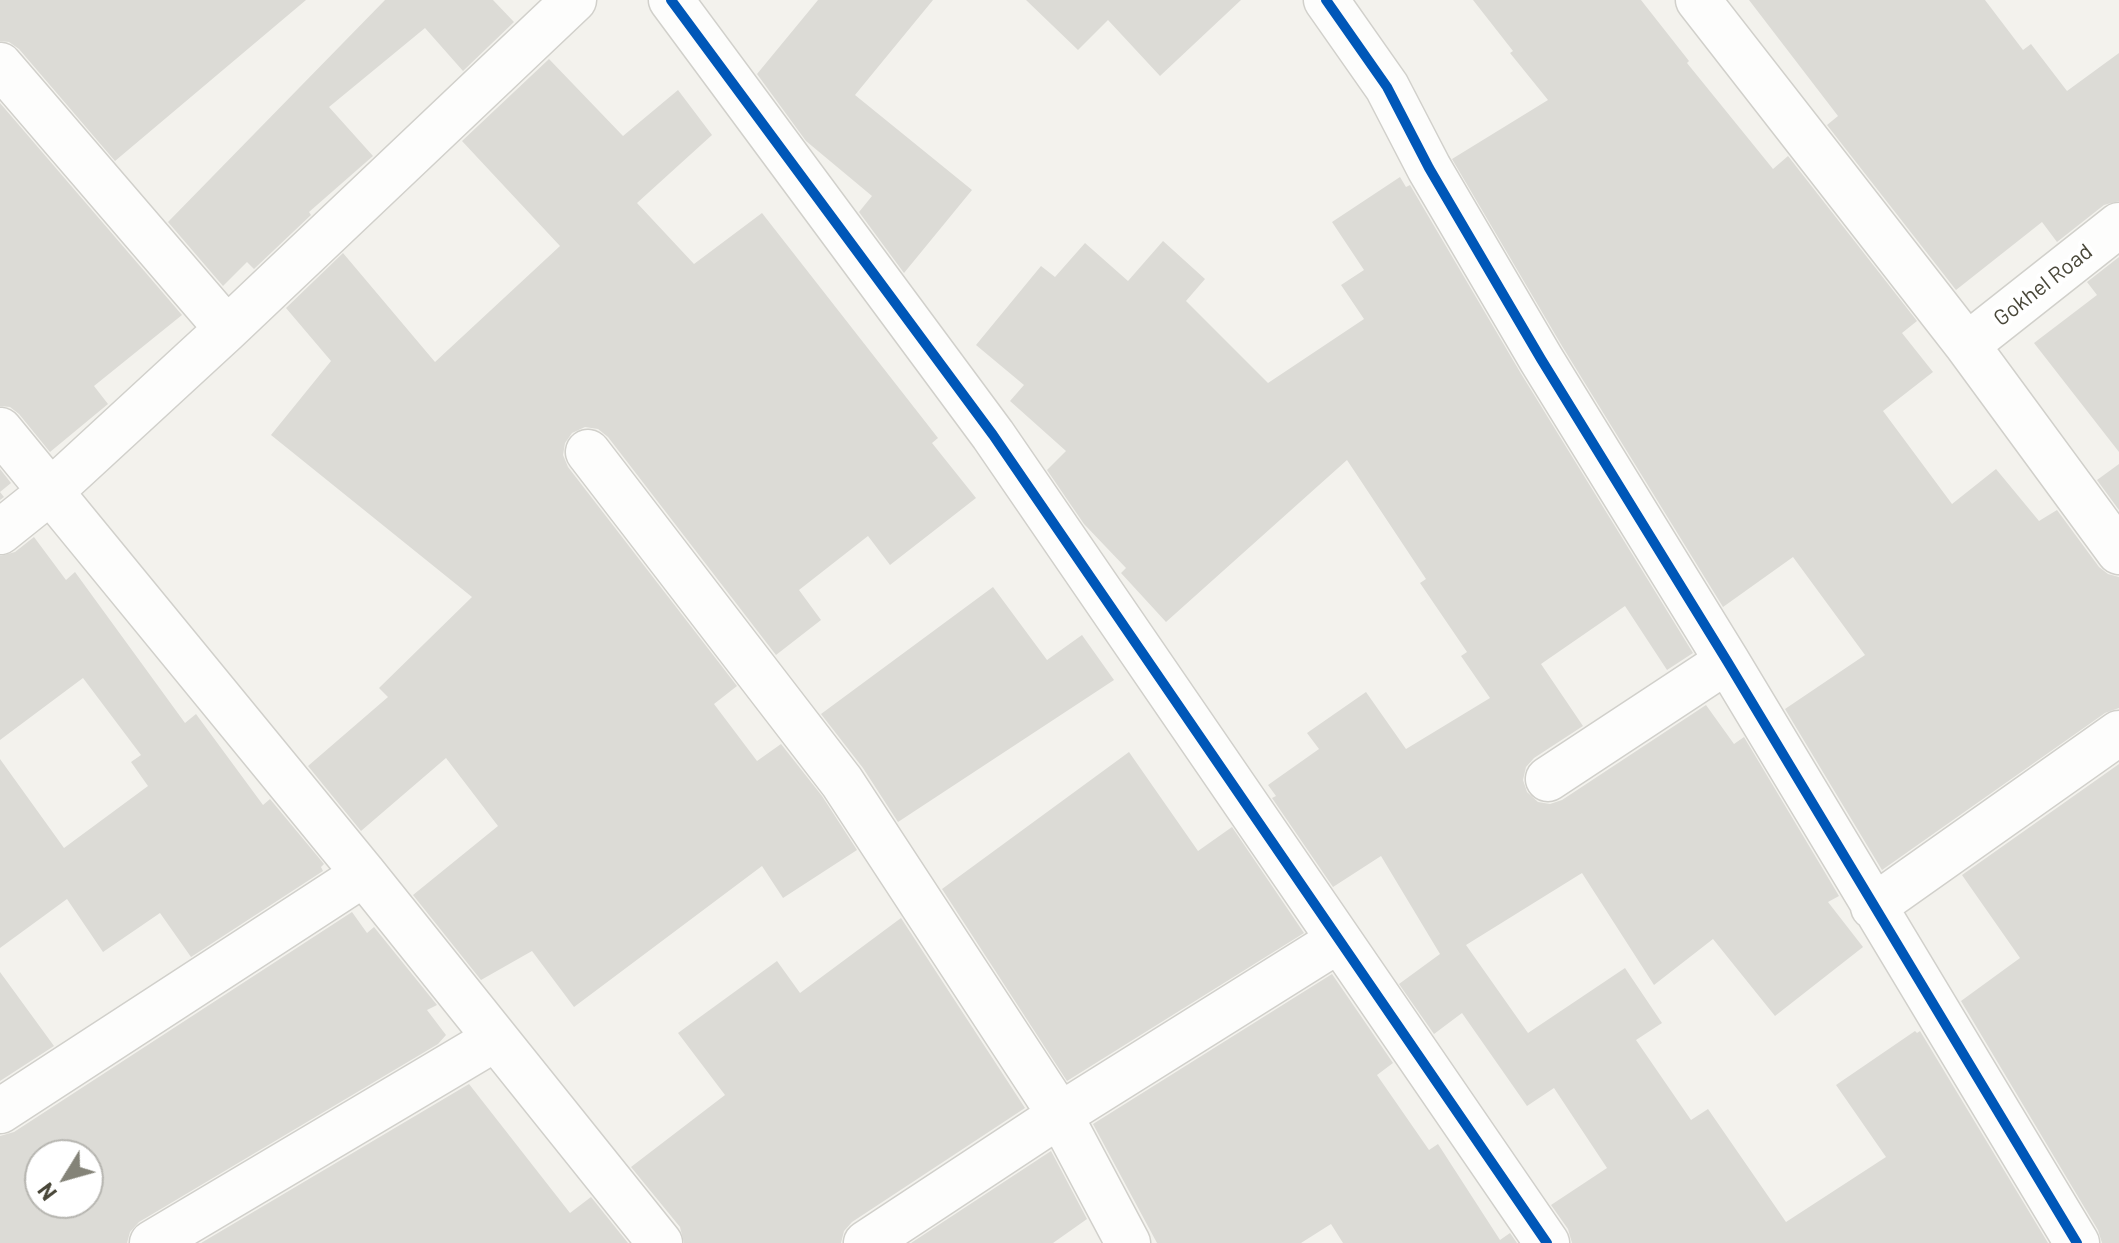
<!DOCTYPE html>
<html>
<head>
<meta charset="utf-8">
<style>
	body { margin:0 }
	#map { position:relative; width:2119px; height:1243px; overflow:hidden; background:#f3f2ed; font-family:Barlow,sans-serif }
	canvas { display:block }
	.north { position:absolute; left:24px; top:1139px; width:80px; height:80px; box-sizing:border-box; background:#fff; border:2px solid #b6b5b0; border-radius:50%; rotate:233deg; font-size:22px; font-weight:700; line-height:32px; text-align:center; color:#494739 }
	.north::after { content:''; display:block; margin:auto; width:28px; height:36px; background:#848378; clip-path:polygon(50% 0,100% 100%,50% 72%,0 100%) }
</style>
</head>
<body>
<div id="map">
<canvas width="2119" height="1243"></canvas>
<div class="north">N</div>
</div>
<script>
const c = document.querySelector('canvas').getContext('2d');
c.lineJoin = 'round';
function paint(path, color) { c.fillStyle = color; c.fill(path, 'evenodd'); }
const poly = rows => new Path2D(rows.map(r => 'M' + r).join(''));
function strokePath(path, color, width, dash) { c.strokeStyle = color; c.lineWidth = width; c.lineCap = dash ? 'butt' : 'round'; c.setLineDash(dash || []); c.stroke(path); }
function drawText(font, color, halo, rows, align = 'center') {
  c.font = font + ' Barlow,sans-serif'; c.lineWidth = 8; c.setLineDash([]); c.textBaseline = 'middle'; c.strokeStyle = halo; c.fillStyle = color; for (const [text, x, y, turn = 0] of rows) {
    c.save(); c.translate(x, y); c.rotate((+turn || 0) * Math.PI / 180); c.textAlign = isNaN(turn) ? turn : align; if (halo) c.strokeText(text, 0, 0); c.fillText(text, 0, 0); c.restore();
  }
}
paint(poly([
	[0,0,306,0,115,161,19,49,9,42,0,41],
	[385,0,493,0,514,22,463,71,425,28,329,107,373,156,309,212,311,215,254,269,247,262,223,286,168,222],
	[818,0,933,0,855,95,972,190,904,273,859,212,872,196,806,141,757,74],
	[1026,0,1241,0,1160,76,1108,20,1078,50],
	[1473,0,1641,0,1689,61,1687,63,1773,169,1788,156,1917,321,1902,333,1933,372,1883,411,1952,504,1996,469,2039,521,2057,510,2099,567,2108,574,2119,577,2119,708,2105,713,1882,870,1785,709,1865,655,1793,557,1723,607,1562,346,1452,159,1548,100,1510,53,1513,51],
	[1749,0,1985,0,2023,50,2031,44,2067,91,2119,53,2119,201,2104,205,2057,242,2042,222,1956,290,1827,125,1838,116],
	[549,59,623,136,678,90,712,135,637,203,694,264,762,213,938,438,932,443,976,498,890,565,868,536,799,590,821,620,776,655,608,437,598,429,585,427,572,433,565,443,563,455,568,467,737,686,714,704,757,761,781,744,822,796,857,850,783,898,762,866,574,1007,532,951,481,980,413,895,498,826,446,758,361,831,308,766,388,697,379,688,472,597,271,435,331,361,286,308,343,253,435,362,560,246,462,141],
	[0,103,182,315,94,386,108,404,50,452,19,414,10,407,0,406],
	[1400,177,1406,187,1410,185,1520,372,1693,653,1667,670,1625,606,1541,664,1583,726,1534,758,1526,767,1523,780,1527,792,1538,802,1550,804,1562,800,1706,705,1734,744,1744,737,1839,896,1828,902,1863,947,1775,1016,1713,939,1654,985,1582,873,1466,945,1528,1033,1625,968,1662,1023,1636,1040,1691,1120,1708,1109,1786,1222,1886,1157,1836,1085,1915,1031,1917,1033,1920,1031,2048,1243,1572,1243,1568,1229,1551,1205,1607,1168,1554,1088,1527,1106,1462,1013,1434,1034,1399,984,1440,954,1381,856,1333,887,1272,798,1276,796,1268,785,1319,749,1307,733,1366,692,1406,749,1490,698,1461,656,1467,652,1420,583,1426,579,1347,460,1166,622,1121,573,1126,568,1084,524,1047,470,1066,451,1010,401,1024,385,976,345,1041,266,1055,277,1085,243,1128,281,1163,241,1205,279,1186,301,1268,383,1364,319,1341,285,1364,270,1332,222],
	[2119,257,2119,452,2034,343,2097,295,2087,282],
	[2119,464,2119,510,2097,480],
	[0,469,11,483,0,492,4,497,0,500],
	[34,537,66,580,75,572,185,723,196,714,263,805,270,799,324,864,321,867,323,871,191,957,160,913,103,952,67,899,0,948,0,759,64,848,148,786,131,762,141,755,83,678,0,740,0,556,15,552],
	[993,587,1047,660,1082,635,1114,680,898,822,863,768,821,714],
	[1129,752,1198,851,1232,827,1304,933,1067,1081,942,889],
	[2119,764,2119,1243,2102,1243,2098,1230,1961,1001,2020,958,1962,875],
	[352,912,367,933,374,927,437,1005,427,1010,446,1035,438,1044,139,1222,130,1232,127,1243,0,1243,0,1136,14,1132],
	[40,1155,88,1155,88,1203,40,1203],
	[901,918,1025,1108,852,1222,844,1231,841,1243,684,1243,680,1227,631,1167,725,1095,678,1033,777,961,800,993],
	[0,972,54,1046,0,1081],
	[1332,974,1393,1063,1377,1075,1429,1150,1438,1144,1500,1240,1510,1233,1517,1243,1343,1243,1331,1224,1301,1243,1157,1243,1093,1124],
	[469,1084,570,1213,591,1197,628,1243,201,1243],
	[1051,1151,1087,1219,1053,1243,911,1243]
]), '#dcdbd6');
const minor = poly([
	[671,0,993,435,1547,1243],
	[1326,0,1387,87,1429,168,1541,359,1727,661,2077,1243],
	[1698,0,1967,345,2119,552],
	[0,65,227,329],
	[1967,345,2119,225],
	[0,430,364,874,660,1243],
	[588,452,842,782,1060,1115,1128,1243],
	[0,532,50,492,227,329,574,0],
	[1548,779,1727,661],
	[1873,907,2119,733],
	[0,1111,364,874],
	[152,1243,495,1039],
	[866,1243,1060,1115,1339,940]
]);
strokePath(minor, '#d1d0cb', 47);
strokePath(minor, '#fdfdfc', 44);
strokePath(poly([
	[671,0,993,435,1547,1243],
	[1326,0,1387,87,1429,168,1541,359,1727,661,2077,1243]
]), '#0057b8', 10);
drawText('22px', '#494739', '#fff', [
	["Gokhel Road",2043,285,-38]
]);
</script>
</body>
</html>
